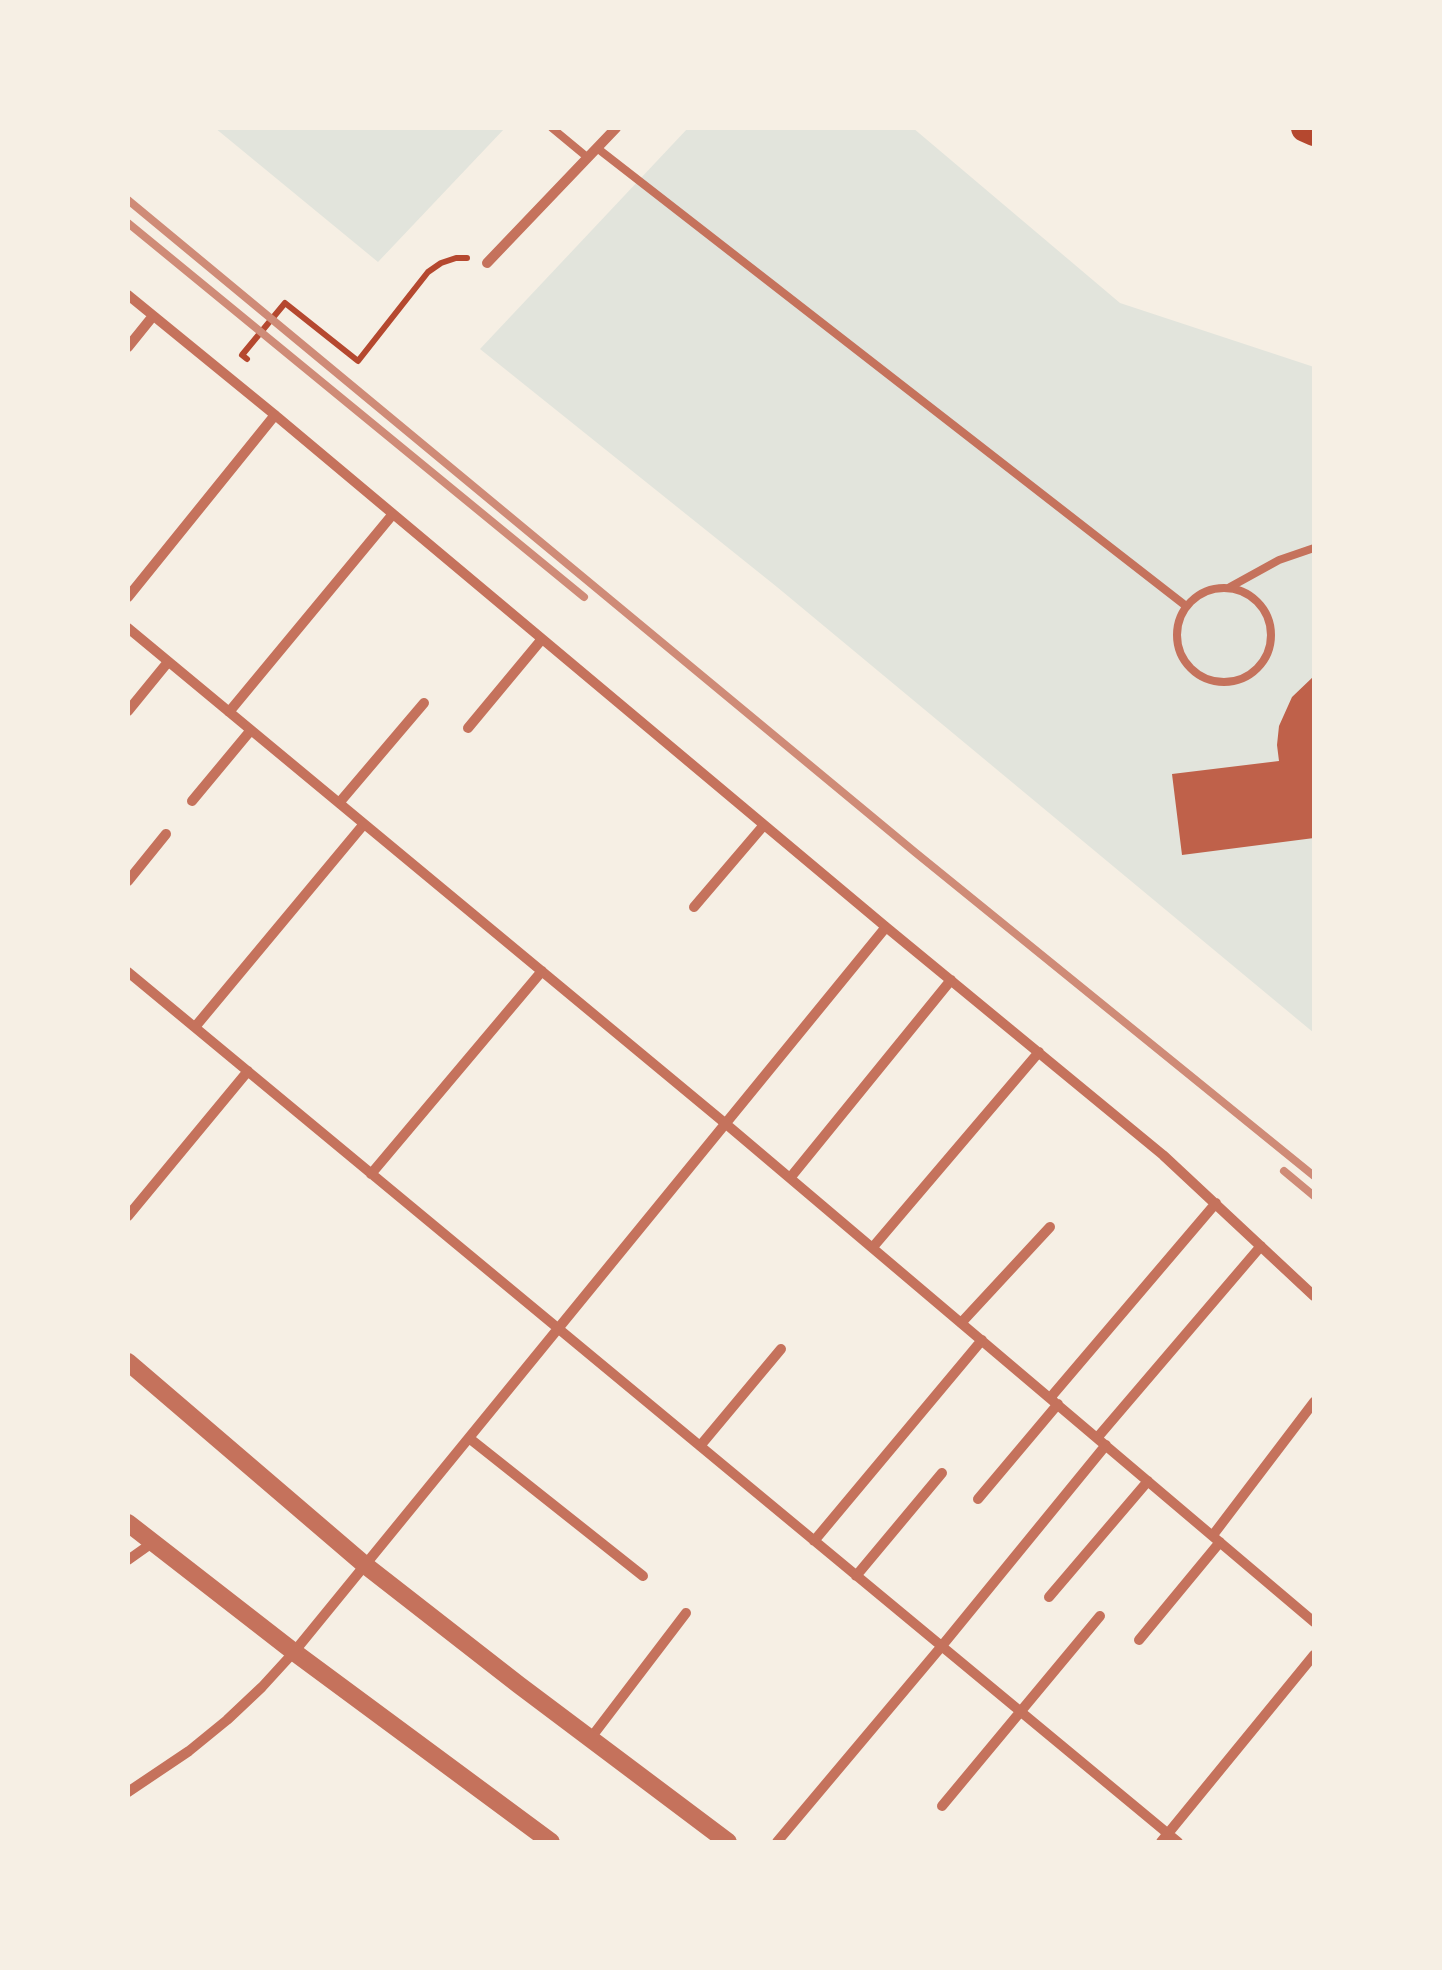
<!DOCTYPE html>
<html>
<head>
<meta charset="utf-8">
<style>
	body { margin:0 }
	#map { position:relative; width:1442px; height:1970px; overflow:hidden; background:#f6efe4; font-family:Quicksand,sans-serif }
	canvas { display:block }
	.frame { position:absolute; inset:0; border:130px solid #f6efe4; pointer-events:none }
</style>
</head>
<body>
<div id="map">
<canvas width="1442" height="1970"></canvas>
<div class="frame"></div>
</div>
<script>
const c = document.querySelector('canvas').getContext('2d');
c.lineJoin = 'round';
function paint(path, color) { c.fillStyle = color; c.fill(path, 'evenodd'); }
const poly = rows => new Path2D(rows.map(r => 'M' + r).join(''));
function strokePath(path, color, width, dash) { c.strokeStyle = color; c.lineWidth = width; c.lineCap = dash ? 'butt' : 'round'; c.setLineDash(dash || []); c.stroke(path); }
paint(poly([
	[215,128,505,128,378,262],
	[688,128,913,128,1120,303,1314,367,1314,1033,777,587,480,349]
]), '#e2e4dc');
paint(poly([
	[1314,676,1314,838,1182,855,1172,774,1279,761,1277,745,1279,726,1292,697]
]), '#bf614a');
strokePath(poly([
	[247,359,242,355,285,303,358,361,428,272,441,263,456,258,467,258]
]), '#b5482f', 6);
strokePath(poly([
	[552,128,587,157],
	[597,148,1186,606],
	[1230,587,1279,560,1314,548],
	'1177 635a47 47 0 1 1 94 0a47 47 0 1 1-94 0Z'
]), '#c5725c', 8);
strokePath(poly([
	[487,263,616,128],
	[128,295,275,415,886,927,1163,1155,1314,1296],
	[128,347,153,316],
	[128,597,275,415],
	[128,628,726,1124,1314,1622],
	[128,711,168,662],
	[229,712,393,514],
	[468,728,542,639],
	[192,801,251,730],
	[339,803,424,703],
	[128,881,166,834],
	[694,907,764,825],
	[128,972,1178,1842],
	[195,1027,364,824],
	[371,1174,542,971],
	[790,1178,951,980],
	[128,1216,248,1071],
	[873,1247,1039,1052],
	[961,1323,1050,1227],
	[1050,1398,1216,1203],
	[469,1438,643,1576],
	[1097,1438,1261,1246],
	[700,1446,781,1349],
	[978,1499,1058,1404],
	[1213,1535,1314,1402],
	[814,1541,982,1340],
	[128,1560,152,1543],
	[856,1576,942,1473],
	[1049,1597,1148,1481],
	[1139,1640,1220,1542],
	[590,1739,686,1613],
	[128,1792,189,1751,227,1720,262,1687,294,1652,886,927],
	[942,1806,1100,1616],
	[777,1842,941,1647,1106,1445],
	[1161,1842,1314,1655]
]), '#c5725c', 10);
strokePath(poly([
	[128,1362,365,1565,519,1685,728,1842],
	[128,1523,294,1652,551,1842]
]), '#c5725c', 18);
strokePath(poly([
	[1305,128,1314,132]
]), '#b5482f', 28);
strokePath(poly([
	[128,200,916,853,1314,1176],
	[128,223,584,597],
	[1284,1171,1314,1196]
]), '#cf8b77', 8);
</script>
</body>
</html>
